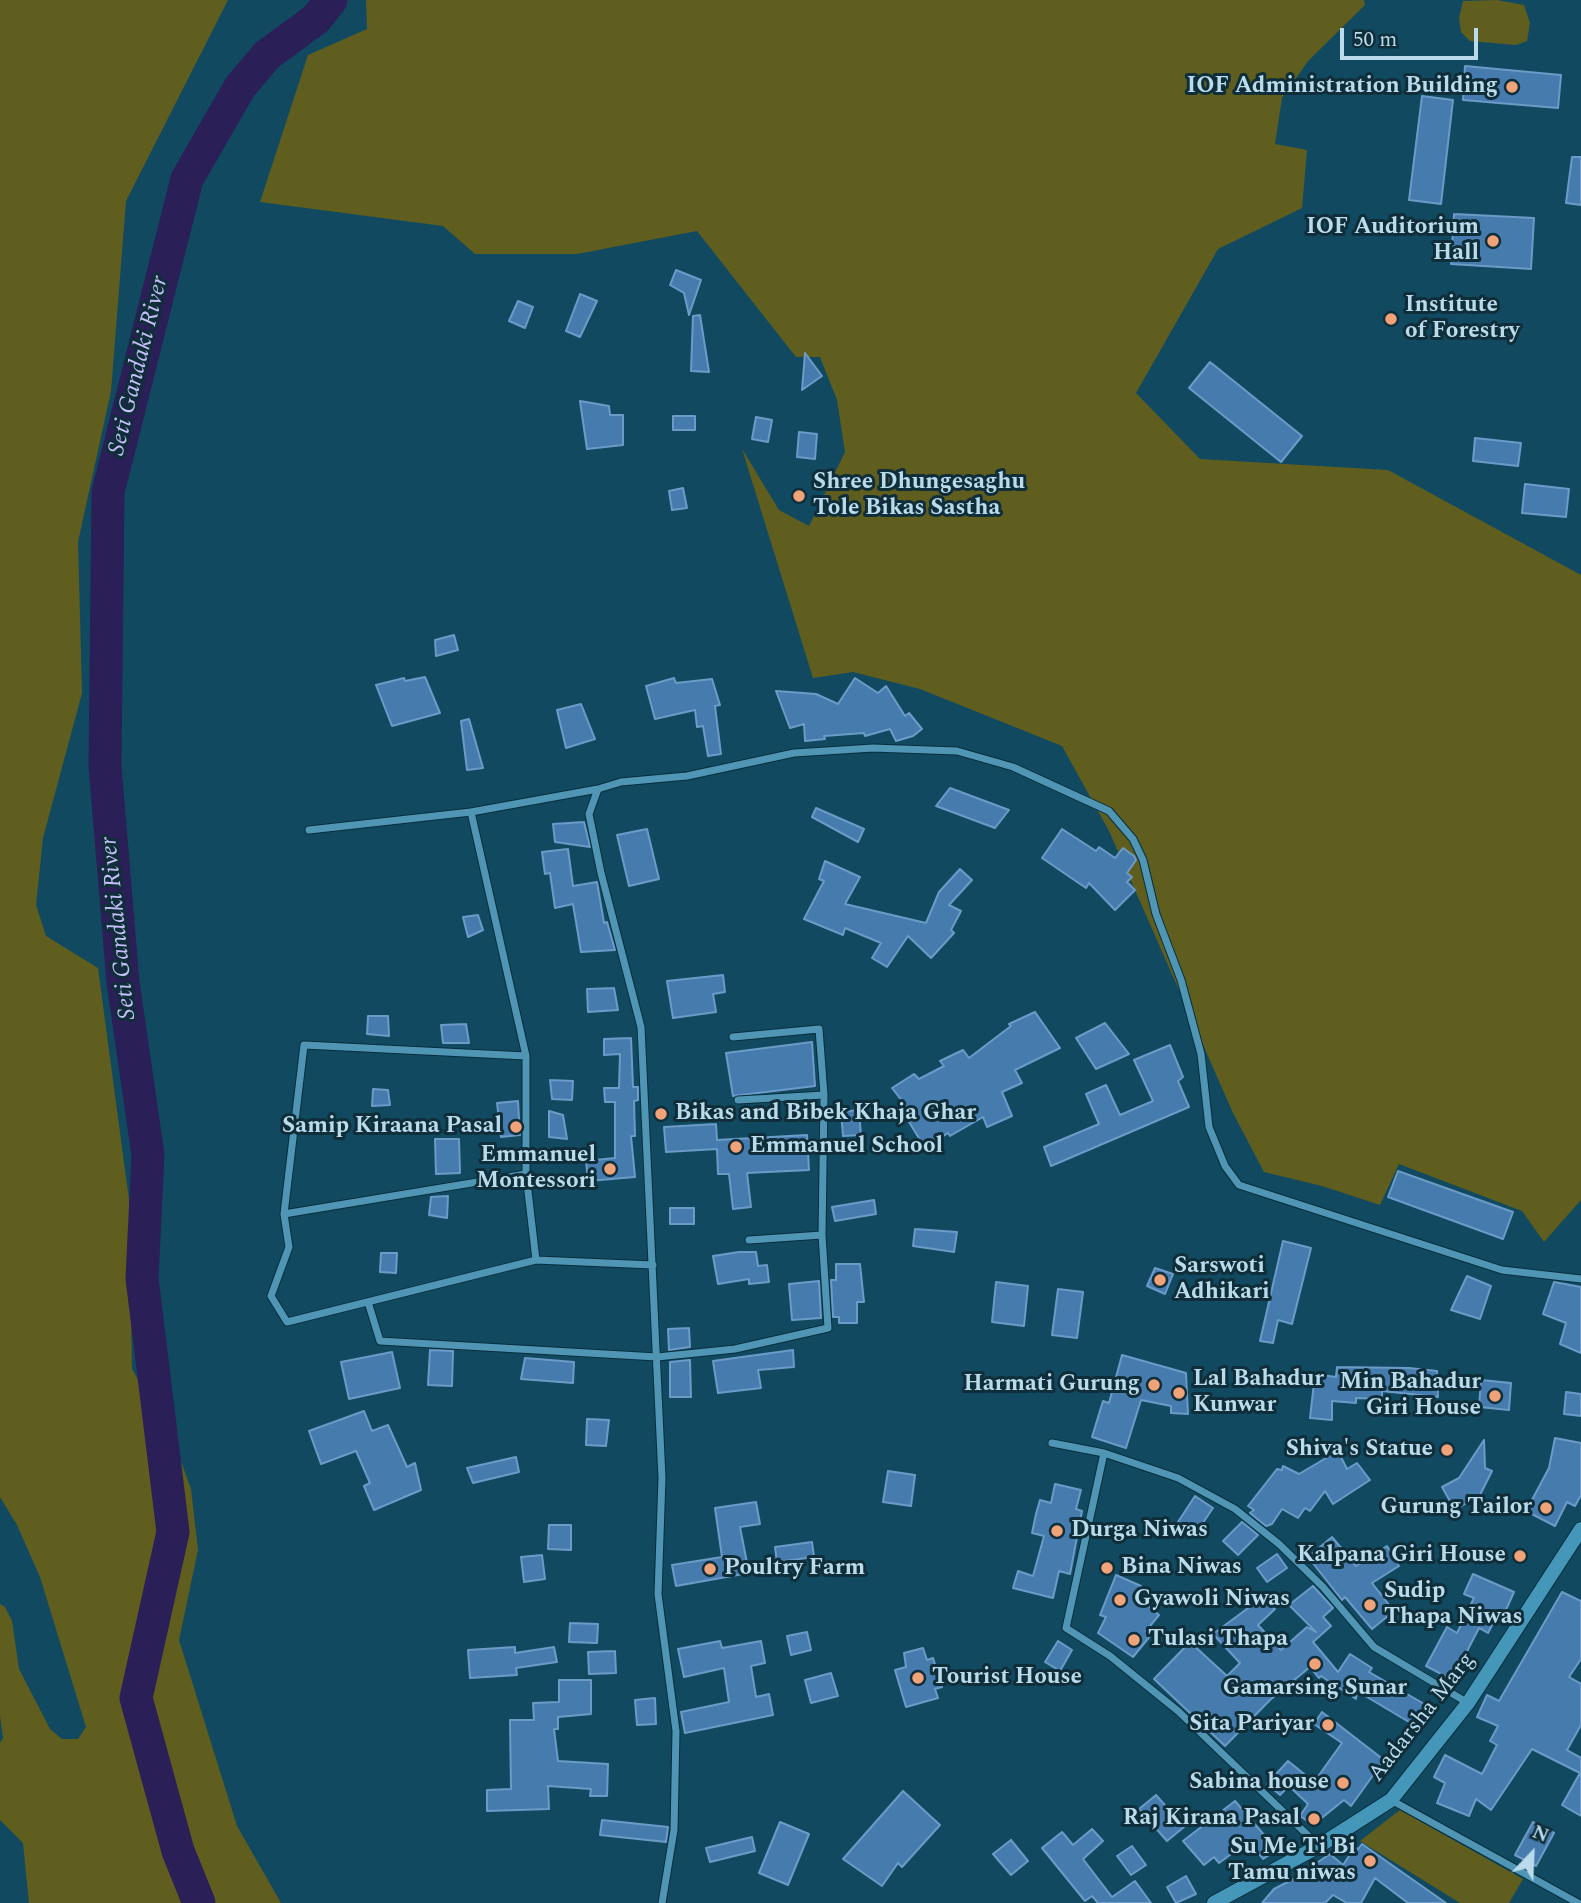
<!DOCTYPE html>
<html>
<head>
<meta charset="utf-8">
<style>
	body { margin:0 }
	#map { position:relative; width:1581px; height:1903px; overflow:hidden; background:#114a60; font-family:Spectral,serif }
	canvas { display:block }
	.north { position:absolute; left:1497px; top:1819px; width:70px; height:70px; -webkit-text-stroke:5px #102e3a; paint-order:stroke; rotate:23deg; font-size:19px; font-weight:700; line-height:28px; text-align:center; color:#b9dbeb }
	.north::after { content:''; display:block; margin:auto; width:24px; height:32px; background:#b9dbeb; clip-path:polygon(50% 0,100% 100%,50% 72%,0 100%) }
	.scale { position:absolute; left:1340px; top:28px; width:138px; height:32px; box-sizing:border-box; border:4px solid #b9dbeb; border-top:0; padding-left:9px; font-size:21px; line-height:24px; white-space:nowrap; color:#b9dbeb; -webkit-text-stroke:5px #102e3a; paint-order:stroke }
</style>
</head>
<body>
<div id="map">
<canvas width="1581" height="1903"></canvas>
<div class="north">N</div>
<div class="scale">50 m</div>
</div>
<script>
const c = document.querySelector('canvas').getContext('2d');
c.lineJoin = 'round';
function paint(path, color) { c.fillStyle = color; c.fill(path, 'evenodd'); }
const poly = rows => new Path2D(rows.map(r => 'M' + r).join(''));
function strokePath(path, color, width, dash) { c.strokeStyle = color; c.lineWidth = width; c.lineCap = dash ? 'butt' : 'round'; c.setLineDash(dash || []); c.stroke(path); }
function drawText(font, color, halo, rows, align = 'center') {
  c.font = font + ' Spectral,serif'; c.lineWidth = 6; c.setLineDash([]); c.textBaseline = 'middle'; c.strokeStyle = halo; c.fillStyle = color; for (const [text, x, y, turn = 0] of rows) {
    c.save(); c.translate(x, y); c.rotate((+turn || 0) * Math.PI / 180); c.textAlign = isNaN(turn) ? turn : align; if (halo) c.strokeText(text, 0, 0); c.fillText(text, 0, 0); c.restore();
  }
}
paint(poly([
	[0,0,228,0,126,201,111,391,78,542,82,693,43,838,36,905,46,936,98,968,129,1200,132,1369,175,1445,191,1489,198,1550,179,1640,237,1826,281,1903,29,1903,23,1843,0,1820,0,1743,3,1738,0,1716,0,1604,5,1607,12,1621,19,1669,50,1729,62,1739,78,1739,86,1727,40,1577,17,1525,0,1497],
	[366,0,1364,0,1365,5,1308,61,1282,98,1275,144,1307,150,1302,208,1218,249,1136,393,1200,459,1388,470,1581,575,1581,1200,1544,1242,1522,1211,1399,1164,1380,1205,1322,1186,1264,1172,1233,1113,1109,831,1062,746,920,689,853,672,813,678,742,449,779,510,809,526,845,452,837,400,820,357,796,357,697,231,577,254,475,254,443,226,260,202,308,55,367,29],
	[1497,0,1524,5,1530,23,1527,41,1516,45,1470,41,1461,32,1459,18,1463,1],
	[1400,1810,1523,1879,1509,1903,1460,1903,1360,1841]
]), '#5f5e1e');
strokePath(poly([
	[199,1903,178,1851,136,1698,173,1532,142,1278,148,1155,123,982,105,766,108,492,187,179,240,87,267,55,316,19,331,0]
]), '#2a1f57', 33);
const building = poly([
	[1465,66,1561,75,1558,108,1463,100,1465,66],
	[1422,96,1453,100,1441,204,1409,200,1422,96],
	[1572,157,1581,157,1581,205,1566,203,1572,157],
	[1454,214,1534,218,1531,269,1451,264,1454,214],
	[676,270,701,280,689,315,684,293,670,285,676,270],
	[580,294,597,301,580,337,566,331,580,294],
	[518,301,533,307,525,328,509,321,518,301],
	[700,315,709,372,691,371,693,316,700,315],
	[805,353,822,376,802,390,805,353],
	[1210,362,1302,436,1281,462,1189,388,1210,362],
	[580,401,609,406,610,415,623,415,623,445,587,449,580,401],
	[673,416,695,416,695,430,673,430,673,416],
	[756,417,772,420,768,442,752,439,756,417],
	[799,432,817,434,815,459,797,457,799,432],
	[1475,438,1521,443,1518,466,1473,461,1475,438],
	[1525,484,1569,489,1566,517,1522,513,1525,484],
	[683,488,687,508,672,510,669,491,683,488],
	[454,635,458,650,436,656,435,640,454,635],
	[425,677,440,713,392,726,376,685,404,678,405,681,425,677],
	[674,678,676,683,712,679,720,705,715,706,721,754,708,756,703,726,697,727,695,710,655,719,646,686,674,678],
	[855,678,878,693,886,686,905,716,909,713,922,729,913,736,896,741,890,729,865,736,864,733,824,736,825,739,805,741,804,724,790,728,776,691,816,694,838,704,855,678],
	[581,704,595,739,566,748,557,710,581,704],
	[469,719,483,768,467,770,461,721,469,719],
	[950,788,1009,810,995,828,936,806,950,788],
	[816,808,864,829,858,842,812,817,816,808],
	[584,822,590,847,555,842,553,824,584,822],
	[647,829,659,879,629,886,617,835,647,829],
	[1062,829,1096,851,1099,847,1115,858,1123,848,1134,856,1136,860,1127,873,1132,877,1127,882,1135,890,1115,910,1089,883,1086,888,1042,858,1062,829],
	[568,849,573,886,597,882,604,923,607,922,615,950,581,952,573,904,555,908,550,873,545,874,542,852,568,849],
	[825,861,860,877,845,904,926,923,939,892,960,869,972,880,949,905,961,911,951,930,954,933,931,958,908,936,887,967,872,958,881,943,845,928,843,935,804,919,824,881,819,879,825,861],
	[478,915,483,930,468,937,463,917,478,915],
	[723,975,725,992,713,994,716,1012,673,1018,667,981,723,975],
	[614,988,618,1010,588,1012,587,989,614,988],
	[1035,1012,1060,1048,1015,1070,1022,1083,1002,1092,1012,1116,987,1127,983,1117,950,1136,948,1133,925,1148,909,1122,916,1119,892,1088,914,1074,919,1079,944,1066,940,1061,963,1050,969,1058,1011,1026,1009,1024,1035,1012],
	[368,1016,388,1016,389,1036,367,1034,368,1016],
	[1105,1023,1129,1054,1096,1069,1076,1038,1105,1023],
	[466,1024,469,1043,443,1043,441,1025,466,1024],
	[631,1038,633,1087,638,1087,638,1100,634,1101,635,1136,631,1136,635,1177,588,1181,586,1161,615,1158,615,1102,605,1102,604,1088,619,1088,620,1054,604,1055,604,1039,631,1038],
	[812,1042,815,1086,733,1096,726,1053,812,1042],
	[1170,1045,1183,1077,1178,1081,1189,1107,1051,1166,1044,1147,1099,1124,1086,1094,1106,1085,1120,1115,1153,1101,1134,1060,1170,1045],
	[550,1080,573,1081,572,1100,552,1099,550,1080],
	[373,1089,388,1090,390,1105,372,1106,373,1089],
	[518,1101,520,1135,501,1137,497,1103,518,1101],
	[859,1110,861,1135,843,1136,841,1112,859,1110],
	[549,1111,563,1115,567,1139,549,1137,549,1111],
	[716,1124,717,1140,807,1135,809,1170,747,1173,751,1207,733,1209,729,1174,718,1174,717,1149,666,1152,664,1127,716,1124],
	[435,1139,459,1139,460,1173,436,1174,435,1139],
	[1398,1171,1513,1212,1503,1239,1388,1197,1398,1171],
	[448,1196,447,1218,429,1215,431,1197,448,1196],
	[874,1200,876,1214,835,1221,832,1207,874,1200],
	[670,1208,694,1208,694,1224,670,1224,670,1208],
	[915,1229,957,1232,954,1252,913,1246,915,1229],
	[1283,1241,1311,1248,1292,1324,1278,1320,1273,1343,1260,1341,1283,1241],
	[739,1252,756,1252,758,1266,767,1265,769,1282,749,1284,749,1279,718,1284,713,1256,739,1252],
	[381,1253,397,1253,396,1273,380,1272,381,1253],
	[836,1264,860,1264,864,1302,857,1302,857,1323,839,1323,839,1317,833,1317,831,1280,836,1280,836,1264],
	[1155,1268,1173,1274,1165,1294,1147,1286,1155,1268],
	[1467,1276,1491,1286,1480,1319,1451,1310,1467,1276],
	[819,1281,821,1318,792,1320,789,1284,819,1281],
	[996,1282,1028,1286,1024,1326,992,1322,996,1282],
	[1554,1282,1581,1287,1581,1353,1560,1344,1566,1323,1543,1314,1554,1282],
	[1058,1289,1083,1292,1077,1338,1052,1335,1058,1289],
	[689,1328,690,1347,669,1350,668,1329,689,1328],
	[430,1350,453,1351,452,1386,428,1385,430,1350],
	[793,1350,794,1367,758,1370,761,1388,718,1393,713,1361,793,1350],
	[392,1352,400,1388,349,1399,341,1362,392,1352],
	[1122,1355,1186,1373,1188,1414,1171,1413,1171,1406,1141,1400,1126,1448,1092,1437,1103,1401,1109,1403,1122,1355],
	[525,1358,574,1362,573,1383,521,1379,525,1358],
	[690,1360,691,1397,670,1397,670,1362,690,1360],
	[1337,1367,1409,1368,1437,1371,1438,1397,1382,1391,1382,1399,1356,1398,1356,1403,1332,1401,1332,1420,1310,1418,1315,1374,1336,1377,1337,1367],
	[1481,1380,1511,1383,1509,1410,1479,1407,1481,1380],
	[1566,1392,1581,1394,1581,1416,1564,1414,1566,1392],
	[364,1411,372,1431,388,1425,407,1467,415,1463,421,1490,374,1510,364,1486,370,1483,356,1451,321,1464,309,1431,364,1411],
	[587,1419,609,1420,606,1446,586,1445,587,1419],
	[1555,1438,1581,1443,1581,1495,1575,1506,1567,1502,1555,1526,1526,1511,1549,1468,1555,1438],
	[1484,1440,1485,1468,1492,1471,1480,1495,1455,1510,1442,1487,1459,1478,1484,1440],
	[1338,1451,1347,1469,1357,1463,1370,1480,1333,1504,1325,1491,1310,1511,1305,1508,1298,1518,1282,1509,1272,1524,1266,1526,1250,1513,1254,1510,1248,1506,1277,1469,1282,1470,1283,1466,1299,1474,1338,1451],
	[516,1457,519,1472,473,1483,467,1468,516,1457],
	[888,1471,915,1475,911,1506,883,1502,888,1471],
	[1055,1484,1081,1490,1076,1509,1082,1511,1070,1574,1059,1571,1053,1598,1013,1588,1018,1571,1033,1576,1044,1536,1032,1533,1036,1514,1040,1500,1051,1503,1055,1484],
	[1195,1496,1213,1508,1196,1533,1178,1522,1195,1496],
	[756,1502,760,1524,740,1527,749,1573,676,1586,672,1565,722,1557,715,1508,756,1502],
	[1242,1522,1258,1535,1238,1555,1223,1541,1242,1522],
	[549,1525,571,1525,571,1550,548,1549,549,1525],
	[1332,1537,1356,1566,1387,1546,1399,1566,1372,1583,1394,1611,1372,1629,1345,1597,1342,1600,1308,1557,1332,1537],
	[812,1542,814,1557,777,1562,775,1547,812,1542],
	[1277,1554,1287,1568,1267,1582,1257,1568,1277,1554],
	[542,1555,545,1579,524,1582,521,1557,542,1555],
	[1473,1574,1514,1592,1505,1612,1500,1610,1488,1633,1479,1628,1461,1663,1458,1661,1449,1678,1426,1666,1447,1627,1457,1633,1474,1598,1464,1594,1473,1574],
	[1116,1575,1141,1586,1137,1595,1159,1615,1146,1631,1151,1635,1133,1657,1098,1633,1106,1617,1100,1615,1116,1575],
	[1313,1586,1333,1608,1323,1617,1331,1626,1313,1642,1338,1672,1350,1654,1372,1668,1369,1672,1426,1705,1414,1725,1357,1691,1356,1699,1321,1676,1319,1678,1310,1667,1270,1700,1225,1746,1154,1679,1190,1642,1227,1676,1240,1663,1213,1634,1259,1600,1275,1609,1258,1625,1281,1650,1307,1627,1316,1632,1289,1605,1313,1586],
	[1562,1592,1581,1601,1581,1659,1569,1677,1581,1684,1581,1725,1567,1750,1581,1758,1581,1816,1562,1805,1580,1773,1532,1749,1491,1810,1476,1799,1469,1816,1437,1803,1445,1783,1434,1777,1445,1755,1482,1774,1497,1745,1490,1741,1498,1726,1477,1717,1487,1695,1499,1701,1562,1592],
	[570,1623,598,1624,597,1643,569,1642,570,1623],
	[807,1632,811,1650,791,1655,787,1636,807,1632],
	[720,1641,722,1648,761,1641,765,1663,751,1666,756,1697,769,1694,773,1715,685,1733,681,1712,729,1702,724,1668,684,1677,678,1649,720,1641],
	[1058,1641,1072,1650,1060,1671,1045,1662,1058,1641],
	[515,1647,515,1653,554,1647,557,1662,516,1668,517,1675,470,1678,468,1650,515,1647],
	[923,1648,927,1660,933,1658,942,1687,935,1689,938,1698,906,1707,895,1670,906,1667,904,1653,923,1648],
	[615,1651,616,1673,589,1674,588,1652,615,1651],
	[831,1673,838,1696,811,1703,805,1680,831,1673],
	[559,1680,591,1680,591,1714,558,1717,558,1729,554,1729,558,1761,608,1764,607,1796,590,1796,591,1789,548,1786,549,1809,487,1811,487,1790,511,1789,510,1720,534,1720,533,1703,559,1702,559,1680],
	[655,1698,656,1724,637,1725,635,1700,655,1698],
	[1322,1712,1384,1760,1351,1806,1344,1800,1313,1825,1300,1816,1308,1804,1289,1786,1280,1795,1267,1784,1288,1761,1314,1782,1342,1743,1314,1724,1322,1712],
	[903,1791,940,1825,902,1867,898,1863,882,1886,843,1859,903,1791],
	[1156,1795,1184,1827,1167,1841,1139,1809,1156,1795],
	[1235,1801,1277,1850,1263,1859,1249,1841,1219,1863,1214,1857,1204,1865,1183,1841,1235,1801],
	[602,1820,668,1827,666,1842,600,1835,602,1820],
	[780,1822,809,1834,788,1885,759,1873,780,1822],
	[1533,1822,1554,1833,1536,1866,1515,1855,1533,1822],
	[1092,1829,1103,1841,1083,1859,1112,1897,1135,1881,1151,1903,1098,1903,1092,1896,1085,1901,1042,1848,1062,1832,1073,1845,1092,1829],
	[752,1837,755,1851,710,1862,706,1848,752,1837],
	[1011,1840,1028,1861,1011,1875,993,1854,1011,1840],
	[1362,1844,1446,1903,1408,1903,1375,1878,1361,1903,1347,1903,1333,1895,1325,1903,1262,1903,1274,1889,1317,1867,1315,1864,1330,1854,1343,1865,1355,1847,1358,1849,1362,1844],
	[1132,1846,1146,1865,1131,1875,1117,1856,1132,1846],
	[1186,1876,1196,1894,1176,1903,1167,1887,1186,1876]
]);
paint(building, '#457bad');
strokePath(building, '#6c9bc7', 2);
const minor = poly([
	[471,812,526,1056,304,1045,284,1214,289,1247,271,1296,287,1322,536,1260,653,1265],
	[309,830,471,812,598,789],
	[738,1100,824,1095],
	[526,1174,536,1260],
	[284,1214,526,1174,526,1056],
	[749,1240,822,1235],
	[368,1302,380,1341,657,1357,735,1349,828,1328,822,1235,824,1095,819,1029,733,1037],
	[1052,1443,1104,1453],
	[1391,1800,1578,1903],
	[1318,1845,1178,1711,1110,1656,1066,1628,1104,1453,1178,1478,1235,1509,1279,1544,1323,1587,1374,1647,1468,1703],
	[662,1903,674,1830,676,1731,658,1594,662,1478,641,1027,601,873,589,814,598,789,621,782,687,776,794,753,873,748,957,751,1013,767,1109,811,1133,839,1143,860,1156,914,1181,980,1201,1054,1209,1127,1225,1166,1239,1185,1502,1270,1581,1279]
]);
const secondary = poly([
	[1214,1903,1319,1846,1391,1800,1468,1703,1581,1529]
]);
strokePath(minor, '#072e3d', 9);
strokePath(secondary, '#072e3d', 16);
strokePath(minor, '#5096b4', 7);
strokePath(secondary, '#4497b9', 14);
for (const [x, y, r, color] of [
	[1512,87,7,"#f0a279"],
	[1493,241,7,"#f0a279"],
	[1391,319,7,"#f0a279"],
	[799,496,7,"#f0a279"],
	[661,1114,7,"#f0a279"],
	[516,1127,7,"#f0a279"],
	[736,1147,7,"#f0a279"],
	[610,1169,7,"#f0a279"],
	[1160,1280,7,"#f0a279"],
	[1154,1385,7,"#f0a279"],
	[1179,1393,7,"#f0a279"],
	[1495,1396,7,"#f0a279"],
	[1447,1450,7,"#f0a279"],
	[1546,1508,7,"#f0a279"],
	[1057,1531,7,"#f0a279"],
	[1520,1556,7,"#f0a279"],
	[1107,1568,7,"#f0a279"],
	[710,1569,7,"#f0a279"],
	[1120,1600,7,"#f0a279"],
	[1370,1605,7,"#f0a279"],
	[1134,1640,7,"#f0a279"],
	[1315,1664,7,"#f0a279"],
	[918,1678,7,"#f0a279"],
	[1328,1725,7,"#f0a279"],
	[1343,1783,7,"#f0a279"],
	[1314,1819,7,"#f0a279"],
	[1370,1861,7,"#f0a279"]
]) { const dot = new Path2D(); dot.arc(x, y, r, 0, 2 * Math.PI); c.fillStyle = color; c.fill(dot); strokePath(dot, '#102e3a', 2.5); }
drawText('bold 23px', '#b9dbeb', '#102e3a', [
	["IOF Administration Building",1498,87],
	["IOF Auditorium",1479,228],
	["Hall",1479,254],
	["Institute",1405,306,"left"],
	["of Forestry",1405,332,"left"],
	["Shree Dhungesaghu",813,483,"left"],
	["Tole Bikas Sastha",813,509,"left"],
	["Bikas and Bibek Khaja Ghar",675,1114,"left"],
	["Samip Kiraana Pasal",502,1127],
	["Emmanuel School",750,1147,"left"],
	["Emmanuel",596,1156],
	["Montessori",596,1182],
	["Sarswoti",1174,1267,"left"],
	["Adhikari",1174,1293,"left"],
	["Lal Bahadur",1193,1380,"left"],
	["Kunwar",1193,1406,"left"],
	["Min Bahadur",1481,1383],
	["Giri House",1481,1409],
	["Harmati Gurung",1140,1385],
	["Shiva's Statue",1433,1450],
	["Gurung Tailor",1532,1508],
	["Durga Niwas",1071,1531,"left"],
	["Kalpana Giri House",1506,1556],
	["Bina Niwas",1121,1568,"left"],
	["Poultry Farm",724,1569,"left"],
	["Sudip",1384,1592,"left"],
	["Thapa Niwas",1384,1618,"left"],
	["Gyawoli Niwas",1134,1600,"left"],
	["Tulasi Thapa",1148,1640,"left"],
	["Tourist House",932,1678,"left"],
	["Gamarsing Sunar",1315,1689,"center"],
	["Sita Pariyar",1314,1725],
	["Sabina house",1329,1783],
	["Raj Kirana Pasal",1300,1819],
	["Su Me Ti Bi",1356,1848],
	["Tamu niwas",1356,1874]
], 'right');
drawText('23px', '#b9dbeb', '#102e3a', [
	["Aadarsha Marg",1423,1718,-52]
]);
drawText('italic 24px', '#c4bff6', '#102e3a', [
	["Seti Gandaki River",140,366,-76],
	["Seti Gandaki River",120,928,-96]
]);
</script>
</body>
</html>
